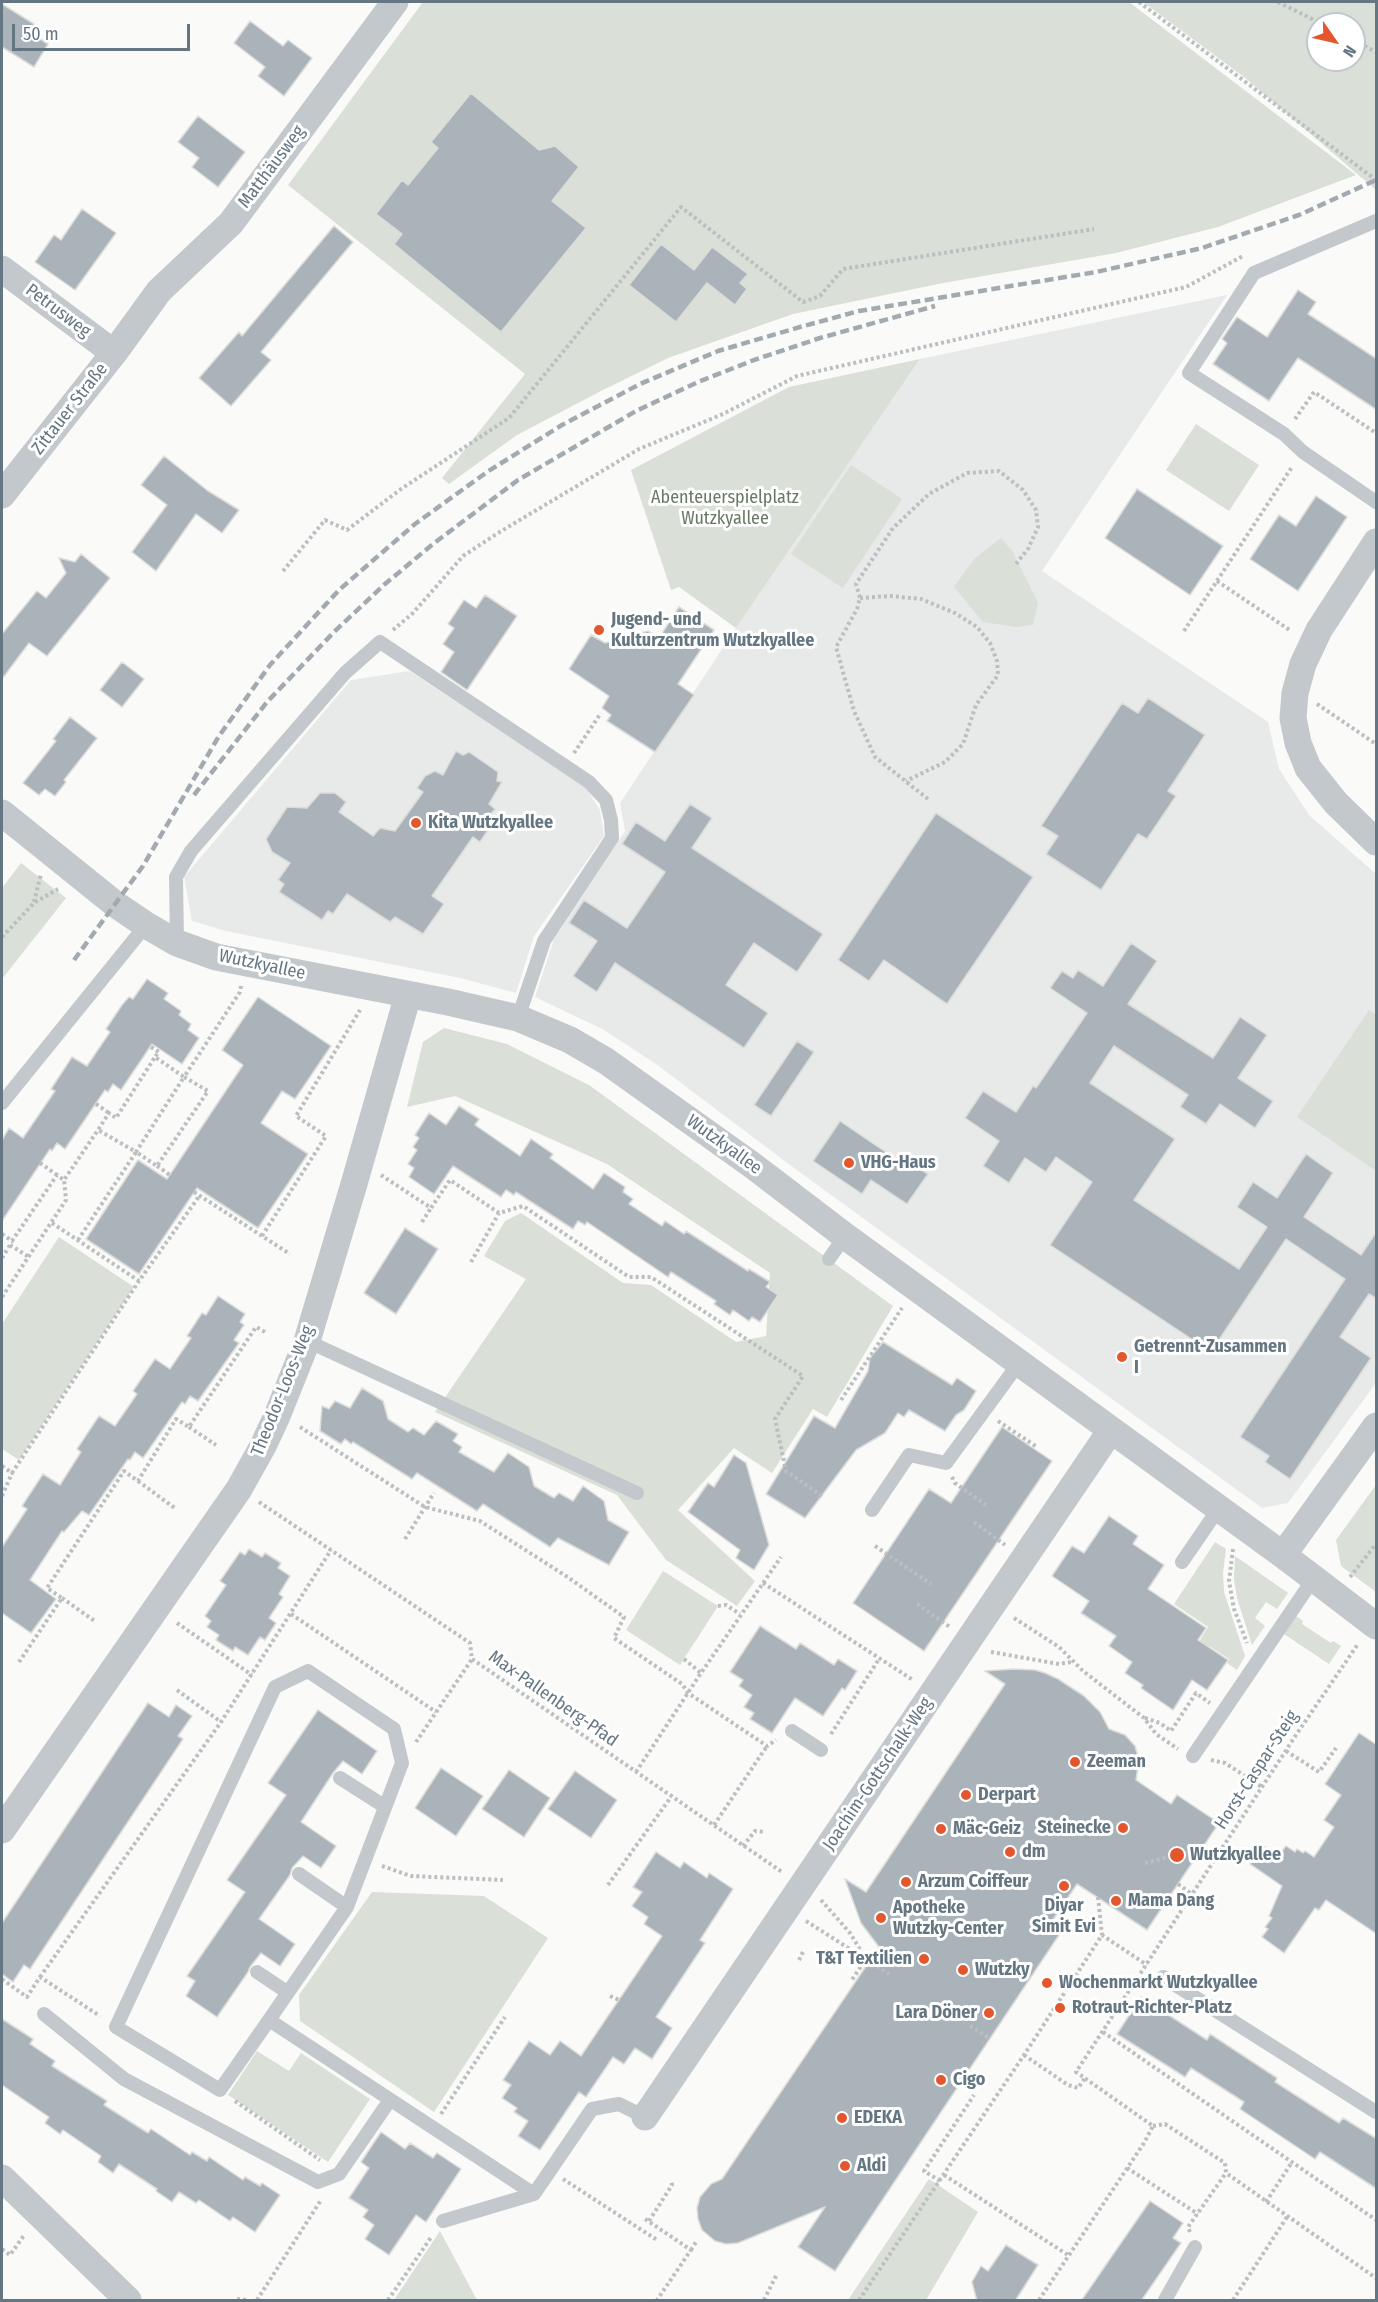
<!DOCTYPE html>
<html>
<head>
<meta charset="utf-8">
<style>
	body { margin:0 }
	#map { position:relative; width:1378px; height:2302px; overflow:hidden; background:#fafaf8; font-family:"Fira Sans Condensed",sans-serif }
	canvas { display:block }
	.frame { position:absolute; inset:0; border:3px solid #657683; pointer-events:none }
	.north { position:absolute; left:1306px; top:12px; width:60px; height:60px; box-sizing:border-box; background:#fff; border:2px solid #c1c8cd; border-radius:50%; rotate:124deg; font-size:16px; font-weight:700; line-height:24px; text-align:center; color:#657683 }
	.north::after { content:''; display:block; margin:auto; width:21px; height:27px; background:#e4572e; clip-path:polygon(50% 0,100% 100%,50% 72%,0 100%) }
	.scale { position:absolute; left:12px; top:24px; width:178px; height:27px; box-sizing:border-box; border:3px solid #657683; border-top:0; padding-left:8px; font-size:18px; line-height:21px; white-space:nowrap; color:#657683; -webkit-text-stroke:4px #fff; paint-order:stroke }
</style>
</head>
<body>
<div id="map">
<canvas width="1378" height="2302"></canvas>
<div class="frame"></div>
<div class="north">N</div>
<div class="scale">50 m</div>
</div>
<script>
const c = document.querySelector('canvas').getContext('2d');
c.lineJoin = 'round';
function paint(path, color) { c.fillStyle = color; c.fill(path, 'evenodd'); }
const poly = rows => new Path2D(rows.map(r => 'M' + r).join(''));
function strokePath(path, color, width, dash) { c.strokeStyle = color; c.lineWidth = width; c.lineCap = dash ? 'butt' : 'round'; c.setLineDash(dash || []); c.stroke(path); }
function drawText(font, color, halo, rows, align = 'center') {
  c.font = font + ' "Fira Sans Condensed",sans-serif'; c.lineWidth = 6; c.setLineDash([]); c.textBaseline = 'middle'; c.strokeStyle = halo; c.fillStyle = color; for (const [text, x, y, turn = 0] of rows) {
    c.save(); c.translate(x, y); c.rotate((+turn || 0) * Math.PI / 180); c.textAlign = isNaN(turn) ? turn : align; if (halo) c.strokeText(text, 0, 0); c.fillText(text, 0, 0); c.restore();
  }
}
paint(poly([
	[1227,295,1042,571,1268,722,1279,769,1309,815,1376,874,1376,1383,1288,1503,1262,1508,794,1168,656,1064,604,1030,535,997,554,939,625,831,620,803,736,628,920,359],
	[410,671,586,788,600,810,604,836,534,936,516,993,460,978,226,931,192,921,184,877,351,680]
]), '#e8e9e9');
paint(poly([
	[423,2,1129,2,1356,175,1218,227,1116,253,943,283,793,314,668,358,601,391,517,435,449,484,442,478,525,374,288,185],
	[1143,2,1376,2,1376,190,1244,77],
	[1318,24,1354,24,1354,60,1318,60],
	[920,359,736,628,679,587,671,590,631,470,789,387],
	[1196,424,1259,465,1229,511,1166,470],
	[851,465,902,499,843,588,791,554],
	[1001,538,1013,552,1038,603,1033,625,1016,627,983,622,954,587,974,559],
	[21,863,66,898,2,979,2,888],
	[1369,1010,1376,1015,1376,1171,1297,1117],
	[444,1028,507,1044,589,1085,893,1306,827,1417,813,1409,772,1473,734,1448,678,1510,755,1581,737,1606,666,1560,617,1495,435,1412,526,1279,484,1256,505,1221,521,1213,623,1283,651,1285,736,1342,766,1336,770,1273,607,1164,455,1096,407,1107,423,1042],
	[59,1237,134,1287,19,1460,2,1449,2,1324],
	[1376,1485,1376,1592,1341,1566,1336,1540],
	[1215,1542,1226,1549,1223,1573,1224,1592,1245,1656,1237,1670,1227,1663,1229,1659,1209,1646,1208,1648,1199,1642,1208,1627,1174,1604],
	[1235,1556,1288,1593,1277,1609,1266,1602,1255,1618,1265,1626,1252,1645,1237,1598,1234,1580],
	[663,1571,718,1606,680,1665,626,1630],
	[1296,1616,1303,1621,1302,1624,1331,1643,1333,1641,1341,1646,1329,1664,1284,1634],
	[372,1892,484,1896,548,1938,434,2112,300,2021,299,1995],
	[257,2051,289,2071,301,2053,370,2099,328,2162,228,2095],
	[929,2179,978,2212,926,2300,848,2300],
	[440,2231,477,2300,394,2300]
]), '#dadfd7');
const building = poly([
	[2,4,34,24,29,32,48,44,34,67,2,47,2,4],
	[250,21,283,46,288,40,312,58,284,96,258,76,265,67,234,43,250,21],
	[471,93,539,150,555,146,579,167,552,201,586,228,501,332,394,244,402,234,376,214,402,180,408,185,438,148,431,142,471,93],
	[198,116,245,152,218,187,192,167,199,158,178,142,198,116],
	[82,209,116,233,75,290,35,262,54,235,61,240,82,209],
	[334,226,353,242,261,352,271,360,231,406,199,378,239,332,242,336,334,226],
	[661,244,694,270,712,247,748,274,740,283,747,289,735,305,707,283,676,322,629,285,661,244],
	[1298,290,1316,302,1308,314,1377,359,1377,410,1298,358,1269,401,1213,364,1227,343,1222,339,1237,317,1267,337,1298,290],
	[164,456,208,491,239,510,222,533,196,514,156,571,132,552,167,505,141,485,164,456],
	[1137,489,1223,546,1190,595,1105,538,1137,489],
	[1316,496,1347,517,1298,591,1250,559,1279,515,1296,526,1316,496],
	[81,554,110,578,47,656,29,643,2,679,2,634,37,591,46,598,66,573,59,558,75,562,81,554],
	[485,595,517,616,467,690,441,672,454,652,443,644,454,628,448,624,464,600,476,608,485,595],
	[679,607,714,630,678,684,694,695,655,752,607,721,611,715,602,708,609,696,569,669,591,635,605,643,648,631,659,638,679,607],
	[122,662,144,679,122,707,100,690,122,662],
	[1148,698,1205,735,1168,791,1176,796,1147,839,1138,834,1101,890,1046,854,1058,836,1041,826,1122,703,1138,713,1148,698],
	[70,717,97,738,64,780,66,782,55,796,45,789,39,795,23,783,56,741,53,739,70,717],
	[456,751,463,755,469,752,498,772,497,781,502,782,489,804,495,809,490,815,496,818,480,842,473,837,432,896,444,904,423,934,395,917,390,922,347,894,333,914,328,911,322,920,279,892,284,884,278,880,290,863,272,852,266,839,287,807,307,808,320,793,335,793,346,802,339,812,373,836,380,828,395,831,423,792,417,788,425,776,435,771,443,775,456,751],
	[690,804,712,818,692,848,823,934,797,972,754,943,726,985,768,1013,744,1048,615,963,597,992,573,976,597,941,569,923,584,900,627,928,665,872,622,844,636,822,665,841,690,804],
	[936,813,1033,877,947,1004,884,960,869,981,838,960,936,813],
	[1131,943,1157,961,1128,1004,1213,1058,1240,1017,1267,1035,1238,1078,1273,1101,1255,1128,1220,1104,1206,1124,1180,1107,1188,1095,1114,1046,1090,1083,1175,1139,1134,1200,1239,1269,1267,1227,1237,1207,1253,1182,1277,1198,1306,1154,1333,1173,1304,1217,1361,1255,1377,1231,1377,1299,1369,1294,1340,1337,1371,1358,1290,1479,1265,1462,1269,1456,1240,1437,1345,1279,1286,1239,1211,1352,1050,1245,1092,1182,1056,1157,1046,1172,1025,1158,1009,1183,983,1166,999,1141,965,1118,983,1091,1016,1112,1033,1086,1036,1088,1087,1013,1050,988,1062,971,1073,978,1078,970,1103,986,1131,943],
	[147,979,168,993,164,999,181,1011,179,1015,191,1024,188,1030,199,1038,182,1064,152,1044,121,1090,113,1084,108,1092,105,1090,65,1149,57,1143,52,1151,50,1149,2,1221,2,1140,9,1128,23,1138,55,1091,51,1089,72,1057,87,1066,110,1032,106,1029,122,1005,129,997,133,999,147,979],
	[258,997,331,1046,295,1099,282,1091,261,1123,308,1154,258,1228,197,1188,139,1274,86,1239,138,1160,167,1179,243,1065,222,1050,258,997],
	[797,1041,814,1052,771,1116,754,1105,797,1041],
	[459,1106,479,1119,475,1125,520,1156,531,1139,553,1154,550,1158,593,1189,604,1173,625,1187,623,1192,633,1199,629,1204,662,1226,665,1221,684,1234,686,1231,748,1271,749,1269,770,1282,766,1287,778,1295,760,1322,752,1317,749,1321,733,1310,730,1315,714,1304,716,1301,671,1272,668,1277,587,1222,585,1225,578,1221,573,1229,516,1192,514,1195,506,1190,501,1197,453,1166,434,1194,409,1177,414,1168,408,1164,417,1150,413,1147,419,1138,415,1135,429,1113,446,1125,459,1106],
	[840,1121,899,1161,902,1157,928,1174,907,1204,871,1180,862,1194,813,1161,840,1121],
	[405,1228,438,1249,396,1314,364,1293,405,1228],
	[218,1296,245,1314,240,1322,244,1325,234,1340,239,1343,198,1401,190,1396,185,1404,182,1402,143,1458,135,1452,130,1460,128,1459,89,1515,82,1511,64,1532,62,1531,30,1580,56,1599,31,1633,2,1613,2,1547,27,1509,22,1506,43,1474,60,1485,81,1452,77,1449,99,1416,115,1426,137,1394,133,1391,155,1359,170,1369,191,1338,187,1336,202,1313,206,1315,218,1296],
	[883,1342,952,1385,957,1378,976,1391,964,1410,956,1415,945,1431,909,1410,904,1417,898,1413,885,1433,856,1450,805,1518,766,1494,814,1416,835,1428,868,1371,870,1358,883,1342],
	[362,1388,383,1401,388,1419,408,1432,413,1428,424,1435,436,1421,458,1434,453,1441,462,1447,459,1452,494,1472,508,1453,529,1467,534,1486,554,1498,559,1493,573,1501,583,1486,604,1501,608,1520,629,1532,609,1565,558,1538,550,1547,483,1504,477,1511,417,1473,412,1479,353,1442,351,1444,345,1439,341,1444,320,1431,322,1406,329,1409,335,1401,350,1408,362,1388],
	[1002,1427,1052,1461,924,1651,853,1603,929,1489,951,1503,1002,1427],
	[734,1455,746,1463,769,1545,754,1570,736,1558,740,1550,688,1512,708,1483,714,1487,734,1455],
	[1109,1516,1138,1536,1133,1544,1164,1565,1148,1589,1206,1628,1198,1640,1228,1660,1207,1690,1192,1680,1173,1710,1141,1688,1143,1685,1125,1673,1132,1662,1109,1646,1116,1636,1081,1613,1089,1601,1052,1576,1072,1546,1084,1553,1109,1516],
	[249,1549,262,1557,265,1553,281,1563,278,1568,290,1576,279,1594,283,1597,269,1618,276,1623,265,1640,260,1637,248,1655,235,1647,233,1651,216,1640,219,1635,207,1627,211,1621,205,1616,226,1585,220,1581,240,1552,245,1555,249,1549],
	[760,1626,796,1649,800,1643,834,1665,838,1659,857,1671,845,1690,842,1688,823,1716,795,1698,772,1733,750,1719,754,1713,744,1707,752,1695,739,1686,743,1680,730,1672,760,1626],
	[1014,1669,1035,1670,1045,1673,1058,1679,1084,1696,1100,1712,1109,1729,1125,1735,1135,1746,1139,1760,1136,1780,1171,1804,1177,1795,1219,1823,1147,1930,1077,1884,1048,1927,1059,1935,835,2271,798,2247,825,2207,738,2243,726,2244,715,2241,702,2230,698,2219,697,2208,700,2197,711,2184,722,2179,879,1947,861,1923,845,1879,866,1892,1005,1684,985,1671,1014,1669],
	[148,1703,169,1717,176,1705,192,1716,178,1736,183,1739,30,1969,24,1965,13,1982,2,1974,2,1923,148,1703],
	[318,1710,377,1751,362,1774,343,1761,333,1773,301,1822,336,1846,321,1868,303,1856,292,1868,290,1875,259,1919,295,1944,280,1966,261,1953,250,1967,248,1972,217,2017,186,1996,195,1981,187,1976,245,1892,227,1880,286,1795,268,1783,318,1710],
	[1359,1733,1377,1745,1377,1934,1326,1900,1319,1910,1315,1908,1284,1953,1262,1937,1268,1929,1265,1927,1272,1918,1269,1916,1282,1886,1250,1864,1262,1845,1279,1855,1286,1846,1295,1852,1297,1849,1303,1853,1305,1851,1314,1857,1334,1827,1324,1820,1341,1795,1325,1784,1359,1733],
	[441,1768,483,1796,456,1836,415,1808,441,1768],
	[509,1770,550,1798,524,1837,482,1809,509,1770],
	[575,1771,617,1800,591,1838,548,1809,575,1771],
	[656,1852,680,1868,684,1862,707,1878,709,1873,733,1889,700,1940,705,1943,656,2017,672,2028,652,2059,635,2048,624,2064,613,2057,586,2097,579,2092,540,2150,518,2136,528,2121,514,2112,517,2108,502,2098,511,2085,503,2080,529,2041,550,2055,560,2041,581,2056,662,1936,644,1924,648,1917,632,1906,642,1892,633,1887,656,1852],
	[1141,1997,1207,2040,1210,2034,1277,2078,1275,2082,1339,2123,1343,2118,1377,2139,1377,2189,1320,2152,1315,2159,1240,2109,1244,2102,1191,2068,1185,2077,1117,2034,1141,1997],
	[2,2019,33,2039,30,2044,55,2061,52,2066,107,2101,104,2105,148,2133,151,2129,190,2155,192,2152,207,2161,209,2157,243,2180,245,2177,260,2186,262,2183,280,2195,255,2232,233,2217,230,2221,199,2200,196,2203,179,2192,172,2202,156,2191,157,2189,119,2164,113,2173,98,2162,101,2156,63,2130,60,2134,45,2123,49,2117,2,2085,2,2019],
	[381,2132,405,2149,410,2143,433,2158,437,2153,461,2169,426,2222,416,2215,389,2255,365,2239,374,2225,363,2217,368,2210,349,2198,369,2168,361,2162,381,2132],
	[1150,2201,1183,2223,1173,2238,1181,2243,1141,2301,1081,2301,1150,2201],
	[1006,2245,1038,2265,1015,2301,977,2301,972,2282,981,2266,988,2271,1006,2245]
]);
paint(building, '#aab3b9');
strokePath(building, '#dcdcda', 1.5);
strokePath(poly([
	[1139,2,1376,180],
	[1278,2,1322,24],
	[1354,40,1376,52],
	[1295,419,1314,392,1376,433],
	[283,571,325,520,347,530,401,489,509,418,681,207,803,302,820,296,843,269,1094,229],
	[1217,581,1291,631],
	[860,598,890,596,921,599,955,613,977,627,990,643,997,661,998,675,976,705,963,744,945,762,906,781],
	[393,630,413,613,463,556,498,533,639,449,723,414,797,376,1186,287,1243,256],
	[1184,631,1292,467],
	[1317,704,1376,744],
	[574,753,601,713],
	[928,799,875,757,854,711,836,647,857,609,860,598,856,584,893,528,929,494,967,473,999,471,1023,490,1036,510,1038,527,1028,549,1015,565],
	[34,902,41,874],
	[2,937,34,903,58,889],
	[151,1047,159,1052,155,1057],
	[96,1104,109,1113],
	[40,1163,57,1175],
	[157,1166,170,1175],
	[381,1175,431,1208,450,1180,499,1213,523,1206,629,1277,651,1277,803,1376,775,1419,786,1471,822,1496],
	[194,1192,290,1254],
	[422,1222,431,1208],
	[52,1223,139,1281,200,1195],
	[2,1234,12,1241,57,1175,64,1180,98,1130,109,1113,116,1118,155,1057,184,1077,136,1152,98,1130],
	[262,1236,326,1136,296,1116,360,1010],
	[78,1240,136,1152,157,1166,208,1091,184,1077,240,992,241,986],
	[10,1245,29,1257],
	[2,1258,10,1245],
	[471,1262,499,1213],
	[2,1297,66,1200,64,1180],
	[841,1400,902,1308],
	[998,1421,1037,1447],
	[189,1427,216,1445],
	[300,1427,425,1507,480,1521,566,1576,624,1617,614,1638,682,1684,688,1693,767,1746,776,1740],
	[2,1466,12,1473,139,1281],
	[952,1477,955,1483,986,1505],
	[138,1481,176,1509],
	[2,1496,12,1473],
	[259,1502,470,1643,472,1659,782,1872],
	[974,1522,1005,1545],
	[405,1539,434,1493],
	[875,1546,931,1584],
	[1233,1549,1229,1581,1234,1609,1247,1643],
	[1350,1577,1376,1544],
	[763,1583,913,1680],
	[62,1598,96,1622],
	[917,1604,950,1627],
	[718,1606,726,1605,740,1614],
	[291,1614,436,1712],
	[1014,1618,1059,1647,1083,1671,1144,1718,1156,1734,1178,1749],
	[177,1623,252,1675],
	[991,1652,1059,1664,1072,1662],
	[684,1659,701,1673],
	[19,1662,62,1598,47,1588,124,1471,138,1481,176,1419,189,1427,256,1327,265,1332],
	[177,1690,221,1722],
	[1145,1718,1160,1723,1171,1731,1196,1693,1210,1703],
	[831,1734,879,1659],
	[416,1742,472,1659],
	[1286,1751,1319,1772,1336,1748],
	[1211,1760,1225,1763,1262,1787],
	[636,1772,701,1673,781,1557],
	[714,1825,767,1746],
	[743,1846,755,1831,765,1832],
	[1145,1863,1177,1855],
	[382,1866,411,1876,503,1880],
	[1178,1884,1193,1895],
	[608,1885,671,1797],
	[1098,1897,1102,1935],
	[821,1900,850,1933,866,1959,851,1981],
	[806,1921,889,1974],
	[799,1960,803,1952],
	[40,1977,221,1722,331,1550],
	[2,1979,27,1997,40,1977,100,2016],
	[610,1996,619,2000],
	[970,2026,989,2038],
	[1103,2032,1376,2220],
	[1024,2055,1068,2085,1078,2088,1085,2078],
	[235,2101,320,2160],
	[441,2114,505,2017],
	[1153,2126,1165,2124,1225,2163,1226,2173,1376,2278],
	[1127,2168,1198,2214],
	[944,2175,1068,2255],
	[563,2179,657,2240],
	[940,2181,924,2171,974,2095],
	[1266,2202,1292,2162],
	[645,2219,691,2250,657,2300],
	[649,2221,672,2185,671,2180],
	[1190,2232,1188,2227,1226,2173],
	[2,2249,10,2255,25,2234],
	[691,2250,696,2242],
	[237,2299,247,2300],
	[257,2300,321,2200],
	[388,2300,432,2236],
	[764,2300,777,2274],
	[859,2300,1024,2055,1102,1935,1147,1965],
	[1039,2300,1144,2143,1153,2126,1076,2072,1296,1735,1358,1644],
	[1233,2300,1287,2217]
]), '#bbbfc2', 4, [3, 3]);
strokePath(poly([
	[1376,221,1254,273,1189,373,1284,434,1303,452,1376,502],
	[177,943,176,877,191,851,345,673,380,642,589,782,606,800,611,820,612,838,544,941,518,1018],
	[2,1103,146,925],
	[829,1259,845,1236],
	[307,1341,637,1493],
	[872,1510,909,1455,946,1463,1019,1363],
	[1182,1562,1219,1508],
	[792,1731,821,1750],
	[1193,1756,1314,1578],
	[340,1778,384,1806],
	[299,1874,347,1907],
	[257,1972,287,1992],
	[1163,1977,1376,2112],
	[44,2014,124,2079,318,2182,339,2174,390,2100],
	[269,2020,347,1907,402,1763,394,1729,308,1671,275,1687,116,2027,220,2090,269,2020,534,2194],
	[443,2221,534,2194,592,2109,619,2104,645,2117],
	[1165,2300,1195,2247]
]), '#c3c8cc', 14);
strokePath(poly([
	[2,269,114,353],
	[2,495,114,353,159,291,231,223,395,2],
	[1376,542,1319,630,1303,664,1295,693,1293,718,1298,743,1308,768,1336,803,1376,842],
	[2,813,115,904,146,925,177,943,216,957,448,1002,518,1018,570,1040,606,1061,752,1165,845,1236,1283,1555,1376,1626],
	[1283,1555,1376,1426],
	[2,1830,239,1489,263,1446,277,1416,307,1341,354,1184,408,995],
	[645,2117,1111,1430],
	[2,2178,128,2300]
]), '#c3c8cc', 27);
strokePath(poly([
	[194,795,267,702,334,632,385,584,433,544,518,480,636,411,698,382,754,360,820,338,935,306],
	[74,960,143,866,219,736,270,665,339,590,415,524,487,472,562,425,640,384,718,351,800,327,859,311,1096,272,1202,248,1299,215,1376,180]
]), '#a2aab0', 4.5, [9, 4.5]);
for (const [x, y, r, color] of [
	[599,630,6,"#e4572e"],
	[416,823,6,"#e4572e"],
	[849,1163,6,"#e4572e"],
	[1122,1357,6,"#e4572e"],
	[1075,1762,6,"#e4572e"],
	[966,1795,6,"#e4572e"],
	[1123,1828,6,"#e4572e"],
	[941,1829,6,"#e4572e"],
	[1010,1852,6,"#e4572e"],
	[1177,1855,8,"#e4572e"],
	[906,1882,6,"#e4572e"],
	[1064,1886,6,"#e4572e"],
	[1116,1901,6,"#e4572e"],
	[881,1918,6,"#e4572e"],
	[924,1959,6,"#e4572e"],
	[963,1970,6,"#e4572e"],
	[1047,1983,6,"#e4572e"],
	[1060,2008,6,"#e4572e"],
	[989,2013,6,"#e4572e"],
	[941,2080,6,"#e4572e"],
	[842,2118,6,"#e4572e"],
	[845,2166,6,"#e4572e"]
]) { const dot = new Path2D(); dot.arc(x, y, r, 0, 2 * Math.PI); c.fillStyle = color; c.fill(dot); strokePath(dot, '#fff', 2); }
drawText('18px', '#657683', '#fff', [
	["Matthäusweg",272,167,-53],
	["Petrusweg",58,311,37],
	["Zittauer Straße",70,409,-52],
	["Wutzkyallee",262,965,12],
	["Wutzkyallee",724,1145,36],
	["Theodor-Loos-Weg",283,1391,-68],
	["Max-Pallenberg-Pfad",553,1699,35],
	["Horst-Caspar-Steig",1257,1770,-57],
	["Joachim-Gottschalk-Weg",878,1774,-56]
]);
drawText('18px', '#687a64', '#fff', [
	["Abenteuerspielplatz",725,498],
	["Wutzkyallee",725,519]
]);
drawText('bold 18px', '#657683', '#fff', [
	["Jugend- und",611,620],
	["Kulturzentrum Wutzkyallee",611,641],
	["Kita Wutzkyallee",428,823],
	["VHG-Haus",861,1163],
	["Getrennt-Zusammen",1134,1347],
	["I",1134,1368],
	["Zeeman",1087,1762],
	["Derpart",978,1795],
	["Steinecke",1111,1828,"right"],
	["Mäc-Geiz",953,1829],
	["dm",1022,1852],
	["Wutzkyallee",1190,1855],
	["Arzum Coiffeur",918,1882],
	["Mama Dang",1128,1901],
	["Diyar",1064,1906,"center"],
	["Simit Evi",1064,1927,"center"],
	["Apotheke",893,1908],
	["Wutzky-Center",893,1929],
	["T&T Textilien",912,1959,"right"],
	["Wutzky",975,1970],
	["Wochenmarkt Wutzkyallee",1059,1983],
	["Rotraut-Richter-Platz",1072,2008],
	["Lara Döner",977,2013,"right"],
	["Cigo",953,2080],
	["EDEKA",854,2118],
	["Aldi",857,2166]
], 'left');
</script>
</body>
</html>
